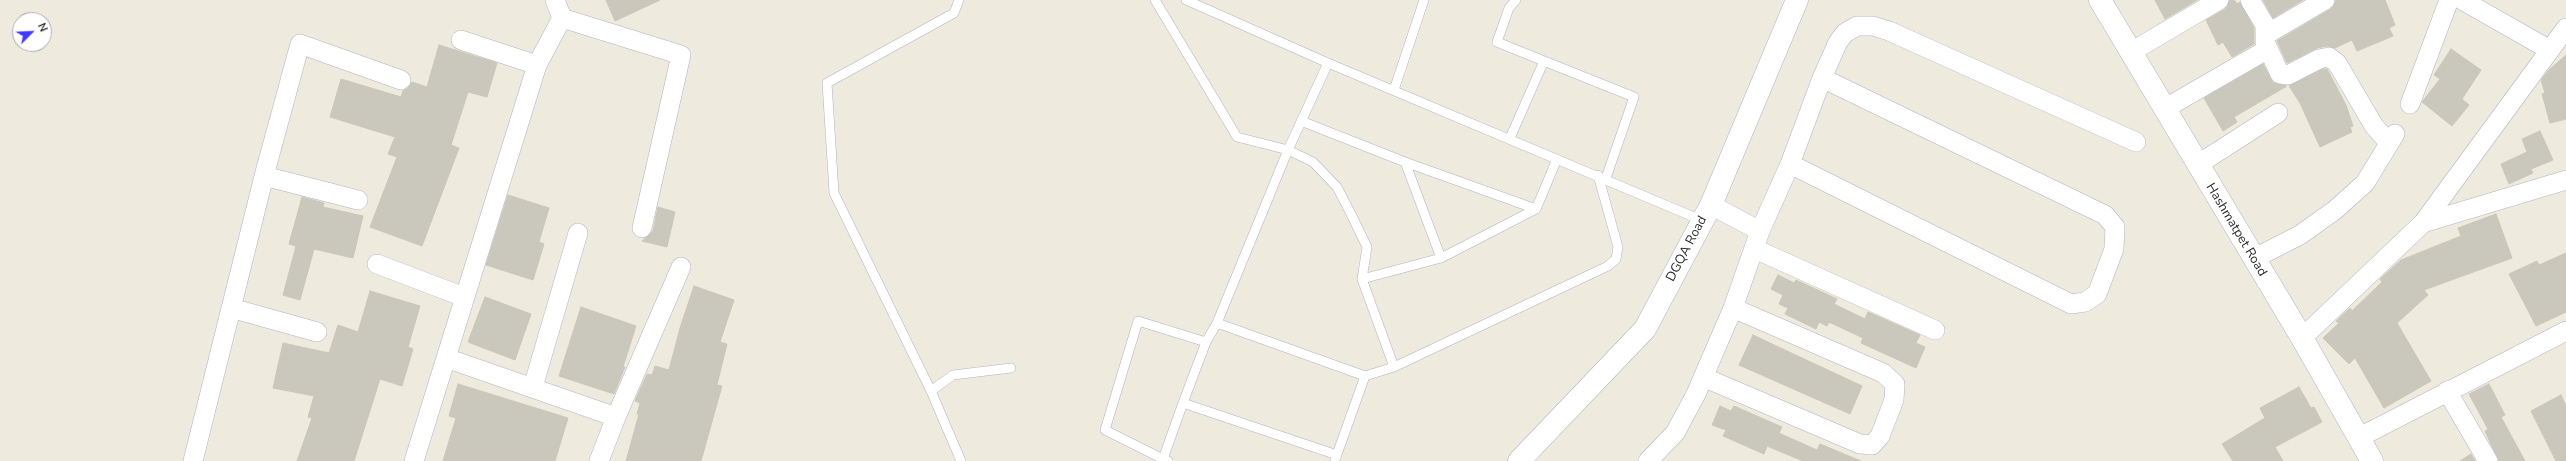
<!DOCTYPE html>
<html>
<head>
<meta charset="utf-8">
<style>
	body { margin:0 }
	#map { position:relative; width:2566px; height:461px; overflow:hidden; background:#eeebde; font-family:"Nunito Sans",sans-serif }
	canvas { display:block }
	.north { position:absolute; left:12px; top:12px; width:40px; height:40px; box-sizing:border-box; background:#fff; border:1px solid #ababab; border-radius:50%; rotate:66deg; font-size:11px; font-weight:700; line-height:16px; text-align:center; color:#2c2c2c }
	.north::after { content:''; display:block; margin:auto; width:14px; height:18px; background:#3f3aff; clip-path:polygon(50% 0,100% 100%,50% 72%,0 100%) }
</style>
</head>
<body>
<div id="map">
<canvas width="2566" height="461"></canvas>
<div class="north">N</div>
</div>
<script>
const c = document.querySelector('canvas').getContext('2d');
c.lineJoin = 'round';
function paint(path, color) { c.fillStyle = color; c.fill(path, 'evenodd'); }
const poly = rows => new Path2D(rows.map(r => 'M' + r).join(''));
function strokePath(path, color, width, dash) { c.strokeStyle = color; c.lineWidth = width; c.lineCap = dash ? 'butt' : 'round'; c.setLineDash(dash || []); c.stroke(path); }
function drawText(font, color, halo, rows, align = 'center') {
  c.font = font + ' "Nunito Sans",sans-serif'; c.lineWidth = 3.5; c.setLineDash([]); c.textBaseline = 'middle'; c.strokeStyle = halo; c.fillStyle = color; for (const [text, x, y, turn = 0] of rows) {
    c.save(); c.translate(x, y); c.rotate((+turn || 0) * Math.PI / 180); c.textAlign = isNaN(turn) ? turn : align; if (halo) c.strokeText(text, 0, 0); c.fillText(text, 0, 0); c.restore();
  }
}
const building = poly([
	[606,0,660,0,615,21,606,0],
	[2155,0,2197,0,2165,19,2155,0],
	[2230,0,2235,1,2237,4,2240,2,2254,28,2254,44,2232,57,2223,42,2218,45,2206,20,2225,9,2230,0],
	[2263,0,2303,0,2273,18,2263,0],
	[2336,0,2385,0,2395,25,2389,28,2393,36,2357,51,2352,40,2335,48,2327,46,2317,48,2287,63,2277,41,2331,9,2336,0],
	[439,45,497,63,487,97,468,92,451,145,459,148,422,246,370,227,397,157,388,154,395,137,330,117,341,79,401,97,403,91,408,88,412,82,427,87,439,45],
	[2451,49,2481,70,2462,99,2469,105,2452,126,2422,102,2440,79,2434,75,2451,49],
	[2566,55,2566,119,2550,123,2542,94,2545,93,2541,80,2549,70,2566,55],
	[2263,64,2273,83,2287,86,2234,117,2237,122,2223,131,2204,98,2263,64],
	[2323,69,2327,69,2346,105,2353,126,2350,127,2352,132,2320,147,2300,103,2289,86,2323,69],
	[2540,131,2553,160,2531,169,2533,173,2509,184,2501,164,2527,152,2522,139,2540,131],
	[508,195,549,208,539,242,544,244,533,280,486,265,508,195],
	[302,197,324,203,323,207,363,216,353,258,314,249,300,300,283,295,296,246,289,244,302,197],
	[658,207,675,212,667,247,642,241,653,231,658,207],
	[2496,214,2512,258,2424,290,2428,295,2397,323,2431,381,2384,408,2355,358,2349,364,2323,338,2339,323,2336,321,2350,308,2352,311,2382,282,2380,279,2401,260,2461,236,2458,228,2496,214],
	[2566,253,2566,312,2536,326,2509,274,2537,261,2539,265,2566,253],
	[1778,275,1794,283,1796,280,1837,299,1834,304,1865,319,1868,312,1920,335,1916,343,1925,347,1916,368,1861,343,1863,338,1829,322,1827,326,1819,322,1816,329,1785,314,1788,308,1779,304,1783,295,1771,289,1778,275],
	[694,286,734,300,720,342,727,344,717,385,722,386,701,461,626,461,639,414,637,414,640,403,635,401,647,374,652,375,655,366,669,370,680,328,694,286],
	[370,291,420,306,408,347,413,349,402,386,380,379,354,461,297,461,312,418,308,417,314,396,273,388,283,343,329,353,338,325,358,332,370,291],
	[485,297,531,314,515,360,468,342,485,297],
	[581,307,636,326,623,367,625,367,614,394,559,376,581,307],
	[1753,335,1862,386,1850,414,1739,365,1753,335],
	[458,384,568,418,555,461,443,461,456,418,449,416,458,384],
	[2489,384,2505,415,2501,417,2525,461,2499,461,2490,442,2485,431,2488,429,2469,394,2489,384],
	[2299,387,2311,408,2314,407,2322,422,2275,447,2283,461,2233,461,2222,444,2265,418,2260,408,2299,387],
	[2561,395,2566,406,2566,461,2556,461,2531,411,2561,395],
	[1720,406,1731,411,1734,406,1782,427,1779,433,1817,450,1820,444,1861,461,1803,461,1767,446,1764,454,1723,436,1726,430,1712,425,1720,406],
	[2471,454,2475,461,2460,461,2471,454]
]);
paint(building, '#cac7bd');
strokePath(building, '#cac7b7', 1);
const lane = poly([
	[959,0,954,13,827,83,834,193,931,391,961,461],
	[1155,0,1237,137,1288,150,1328,63],
	[1186,0,1328,63,1701,220],
	[1516,0,1509,8,1497,42,1544,61],
	[1394,90,1424,0],
	[1301,121,1405,162,1536,209,1557,159],
	[1510,138,1544,61,1634,97,1606,178],
	[1405,162,1441,258,1536,209],
	[1362,279,1441,258],
	[1217,323,1288,150,1313,162,1337,187,1351,214,1367,247,1362,279,1394,367],
	[931,391,953,375,1011,368],
	[1183,403,1337,455],
	[1163,459,1105,430,1138,321,1206,342],
	[1335,460,1365,376],
	[1168,461,1163,459,1183,403,1206,342,1217,323,1365,376,1394,367,1608,266,1616,259,1618,247,1598,175]
]);
const street = poly([
	[2250,0,2265,25,2265,42,2280,74,2288,75,2319,59,2329,57,2337,63,2374,126,2389,143],
	[2462,0,2550,50],
	[562,18,681,55,642,228],
	[2267,34,2325,0],
	[461,40,537,65],
	[2131,52,2219,0],
	[2410,104,2449,0],
	[2164,109,2268,49],
	[1790,164,2071,304,2085,302,2097,294,2114,249,2115,227,2105,215,1822,78],
	[2197,165,2278,113],
	[264,176,358,200],
	[1711,205,1760,231],
	[2423,223,2566,28],
	[1755,249,1935,330],
	[2253,259,2300,235,2335,210,2365,183,2395,134],
	[377,264,464,297],
	[231,308,317,332],
	[2302,338,2423,223,2566,180],
	[446,358,616,417],
	[1703,377,1860,444,1872,445,1880,436,1894,400,1895,384,1883,373,1733,308],
	[533,387,578,233],
	[2447,391,2488,461],
	[2358,438,2566,331],
	[193,461,264,176,300,44,401,80],
	[414,461,537,65,562,18,555,0],
	[599,461,616,417,681,267],
	[1648,461,1675,433,1696,394,1733,308,1760,231,1790,164,1822,78,1838,42,1845,33,1857,26,1873,26,1889,31,2136,142]
]);
const secondary = poly([
	[2100,0,2302,338,2372,461],
	[1519,461,1645,329,1711,205,1797,0]
]);
strokePath(lane, '#b2b2c0', 10);
strokePath(street, '#b2b2c0', 20);
strokePath(secondary, '#b2b2c0', 23);
strokePath(lane, '#fff', 9);
strokePath(street, '#fff', 19);
strokePath(secondary, '#fff', 22);
drawText('13px', '#2c2c2c', '#fff', [
	["Hashmatpet Road",2236,230,59],
	["DGQA Road",1687,249,-62]
]);
</script>
</body>
</html>
